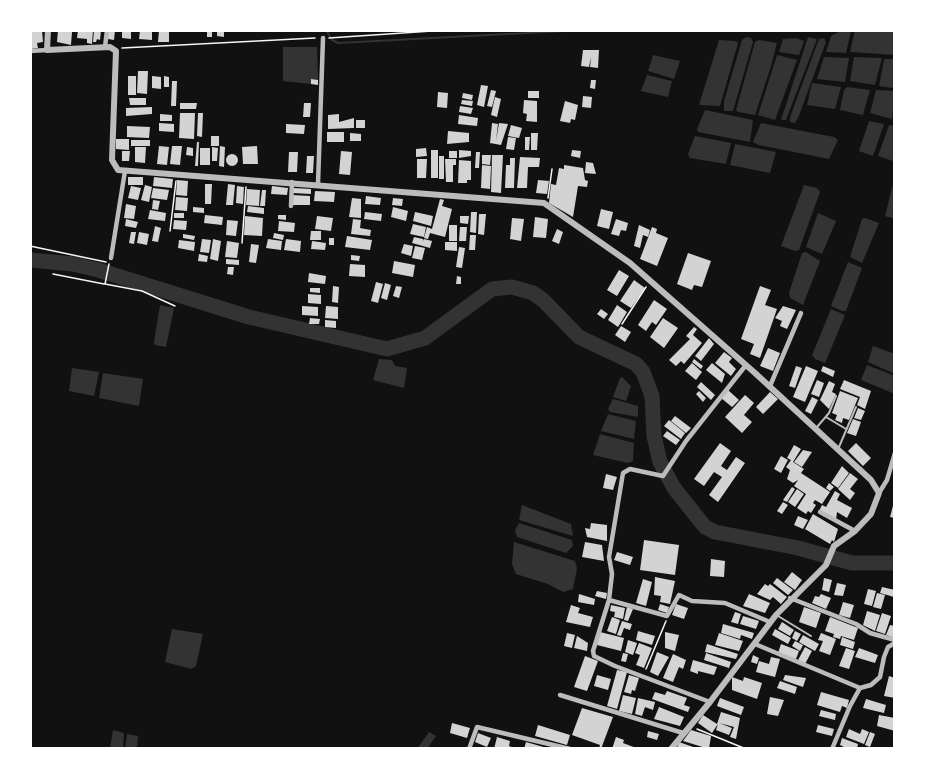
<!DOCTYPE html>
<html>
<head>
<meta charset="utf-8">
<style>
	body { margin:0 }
	#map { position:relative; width:925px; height:779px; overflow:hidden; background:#111; font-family:Merriweather,serif }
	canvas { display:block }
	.frame { position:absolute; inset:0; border:32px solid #fff; pointer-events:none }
</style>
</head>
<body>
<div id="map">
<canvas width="925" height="779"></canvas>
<div class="frame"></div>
</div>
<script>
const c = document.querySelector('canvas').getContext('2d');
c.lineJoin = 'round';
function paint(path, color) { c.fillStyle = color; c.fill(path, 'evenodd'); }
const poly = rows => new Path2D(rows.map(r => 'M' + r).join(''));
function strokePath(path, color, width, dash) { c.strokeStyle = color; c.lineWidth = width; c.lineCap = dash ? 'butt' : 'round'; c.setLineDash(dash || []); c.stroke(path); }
paint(poly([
	[842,30,851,31,846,53,826,52,831,36],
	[855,30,895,30,895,55,850,52],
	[746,37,751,38,753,42,733,111,724,111,724,101,742,40],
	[808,37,817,39,786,120,781,120],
	[796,38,804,41,799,55,779,52,783,39],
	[824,38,826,42,798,118,795,123,790,122,790,117,819,39],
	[719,40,736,41,738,43,720,106,699,105],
	[759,40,777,43,771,66,755,115,738,112,736,110,755,42],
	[283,47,317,47,318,80,312,79,311,84,283,81],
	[653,55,680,61,674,79,648,71],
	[777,55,797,60,775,120,758,115],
	[824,57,849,58,845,82,817,79],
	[854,57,882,58,875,85,850,81],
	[886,59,895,59,895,82,892,88,879,86,884,60],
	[647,75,672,81,668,97,641,91],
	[812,83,841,87,835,109,807,105],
	[847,87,870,90,863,115,840,110,844,90],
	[876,90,895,91,892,119,870,113],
	[705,110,753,120,750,142,698,132,697,129],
	[869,121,884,124,873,156,859,151],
	[761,123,834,137,838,140,829,159,759,145,753,142],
	[889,125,895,126,893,161,878,156],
	[695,136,731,143,726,164,690,158,688,154],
	[735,144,776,152,770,173,730,165],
	[895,176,895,219,885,216],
	[804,185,817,188,820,192,799,250,795,251,781,246],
	[818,213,836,221,822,254,806,247],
	[865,218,879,223,862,263,850,257,862,219],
	[806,252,820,261,803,305,790,298,789,293,802,253],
	[848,262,862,268,846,311,842,311,831,306],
	[160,305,174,308,166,347,155,345,154,342],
	[831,309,845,315,825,363,815,359,812,355],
	[873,346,895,354,895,374,868,362],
	[379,359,392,360,395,366,407,368,404,388,373,380],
	[867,365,895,376,895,394,861,380],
	[72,368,99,372,94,396,69,391],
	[103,373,143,379,139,406,99,398],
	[622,377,631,386,626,401,613,397,620,378],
	[613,399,638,406,638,417,610,412,608,409],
	[608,414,636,421,634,439,601,431],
	[600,434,634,443,633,461,628,463,593,455],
	[522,505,571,524,573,536,519,520],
	[519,523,572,540,573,546,566,553,517,537,515,530],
	[514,542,575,561,577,568,573,589,563,592,548,584,516,574,512,564],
	[172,629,203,634,196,666,191,669,165,662],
	[113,730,124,733,123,749,110,749],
	[429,732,436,736,427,749,417,749],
	[127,734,138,736,137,749,125,749]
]), '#333');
strokePath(poly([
	[326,30,332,40,338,43,584,30]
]), '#333', 2);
strokePath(poly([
	[30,260,73,264,98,270,249,317,387,349,425,338,492,289,512,287,533,293,543,300,579,337,636,364,643,372,652,396,654,436,660,462,674,488,705,527,715,532,798,548,852,563,895,563]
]), '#333', 15);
paint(poly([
	[30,30,42,30,43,42,37,43,38,48,30,49],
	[58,30,72,32,71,45,57,42],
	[78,30,93,30,92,44,87,43,87,39,77,38],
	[94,30,101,30,100,40,97,39,96,42,93,42],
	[108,30,115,30,114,40,108,39],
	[122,30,131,30,131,39,122,38],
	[140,30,152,30,152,40,139,39],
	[159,30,169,30,169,42,158,42],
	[207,30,212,30,212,37,207,37],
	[217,30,224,30,224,37,217,36],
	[583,50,599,50,598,68,590,67,591,57,589,67,581,66],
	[138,71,148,71,147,94,137,93],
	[128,76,136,76,136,95,128,95],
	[152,76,161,77,161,89,152,88],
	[164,76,169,77,169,87,164,87],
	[311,79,318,80,318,85,311,84],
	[591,80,596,80,595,89,590,88],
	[172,81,177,81,176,106,171,106],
	[481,85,488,86,484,107,477,105],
	[491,90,496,91,492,107,487,106],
	[528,91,539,91,539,98,528,98],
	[438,92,448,93,447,108,437,107],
	[463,93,473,95,472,100,462,98],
	[583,96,592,97,591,108,582,107],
	[495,97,501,99,497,117,491,115],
	[129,98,146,98,146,105,130,105],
	[462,100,473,101,472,106,461,104],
	[524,100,537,101,537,122,526,121,527,114,523,113],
	[565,101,578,105,575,120,571,119,570,123,560,121],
	[180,103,197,103,196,109,180,109],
	[304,103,311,103,310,117,303,117],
	[460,106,473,108,471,114,459,112],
	[152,107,152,114,126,116,126,108],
	[180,113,195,113,194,139,179,138],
	[198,113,203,113,202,137,197,136],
	[160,114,172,115,172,121,160,121],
	[339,114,339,122,354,118,354,128,328,129,328,115],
	[459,115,478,118,477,126,458,124],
	[356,120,365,120,365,128,356,128],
	[159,123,174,124,174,132,159,131],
	[492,123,498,124,496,141,499,123,508,124,501,145,490,143],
	[286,124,305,125,304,134,286,133],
	[511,125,522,128,519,138,508,136],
	[127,126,150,127,149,138,127,137],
	[448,131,469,133,469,142,447,144],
	[327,132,344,132,344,142,327,142],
	[350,133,361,134,361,141,350,141],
	[531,133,538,133,537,150,531,150],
	[211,136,219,136,219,146,211,146],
	[508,137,516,138,514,150,506,149],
	[525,137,530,137,529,150,525,150],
	[116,139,129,139,129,150,116,149],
	[131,140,150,140,150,146,131,146],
	[197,142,199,142,198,166,195,166],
	[159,146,169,147,167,165,157,164],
	[172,146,182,146,180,165,170,164],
	[220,146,225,147,224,167,219,166],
	[257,146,258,164,243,164,242,147],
	[135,147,146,147,145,163,135,162],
	[187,147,193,148,193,156,186,155],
	[212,147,218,148,217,161,212,161],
	[200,148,210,148,210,165,200,165],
	[426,148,427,156,416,157,416,149],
	[431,150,438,150,438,178,431,178],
	[459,150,471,151,471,156,459,158],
	[572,150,581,151,580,158,571,156],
	[122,151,130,151,129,161,122,161],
	[341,151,352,152,350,175,339,174],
	[449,151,457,151,457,158,449,158],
	[289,152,298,152,297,172,288,172],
	[476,152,480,152,479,168,475,168],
	'226 160a6 6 0 1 1 12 0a6 6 0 1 1-12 0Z',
	[482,155,491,155,490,165,482,164],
	[492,155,503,155,501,193,491,192],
	[307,156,314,156,313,173,306,173],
	[439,156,444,156,444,179,439,179],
	[520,157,540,158,539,167,528,167,527,188,517,188],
	[510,158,515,158,514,188,505,188,506,165,510,165],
	[417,159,427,159,426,178,417,178],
	[445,159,456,159,456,165,453,165,453,182,446,182],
	[459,160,471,161,471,180,467,180,467,183,458,183],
	[586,162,593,163,596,174,585,173],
	[482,165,491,166,490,189,481,188],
	[564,165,583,168,585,180,588,181,587,187,578,186,573,217,549,203,551,184,556,185,559,168,564,169],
	[128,177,143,177,143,185,128,185],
	[154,177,173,179,172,188,153,186],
	[177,180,188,181,187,196,176,195],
	[538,180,549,181,547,194,536,193],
	[205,184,212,184,211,204,205,204],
	[228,184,235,185,233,205,226,205],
	[145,185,152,187,149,202,141,200],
	[131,186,141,188,138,200,128,198],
	[237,186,244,187,243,204,236,203],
	[272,186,288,188,287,195,271,194],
	[153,188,169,190,167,200,151,198],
	[293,188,311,189,311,194,293,193],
	[247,189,260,190,259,206,246,205],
	[262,190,266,190,265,206,260,206],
	[315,191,335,192,334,202,314,201],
	[292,195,310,196,310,205,292,205],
	[366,196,381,198,380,205,365,204],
	[176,197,188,198,187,211,175,210],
	[352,198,361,199,361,218,349,217],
	[393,198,403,199,402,206,392,205],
	[440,199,444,200,442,206,452,209,445,237,430,233,428,239,424,238,427,227,432,229],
	[153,200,160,201,158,210,152,209],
	[126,204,136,206,134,219,124,218],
	[248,206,264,208,264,214,247,212],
	[193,207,204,208,204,213,193,212],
	[393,207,408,211,406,221,391,217],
	[601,209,613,212,609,229,597,226],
	[150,210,166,213,165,221,148,219],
	[365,212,382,214,381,221,364,219],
	[415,212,433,216,431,226,413,221],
	[471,212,477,212,476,233,470,232],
	[174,213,184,213,184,218,174,218],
	[479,214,486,214,484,235,478,234],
	[205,215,223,217,222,225,204,223],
	[278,215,286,215,286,220,278,219],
	[245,216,263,218,262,236,244,235],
	[317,216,333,218,331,231,315,229],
	[460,216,469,216,468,224,460,223],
	[535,217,548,219,546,238,533,237],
	[512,218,524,219,521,241,510,239],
	[126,219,138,222,136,228,125,226],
	[353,219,361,220,360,228,371,230,370,236,351,234],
	[616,219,628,223,626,231,621,230,619,236,611,234],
	[174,220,187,221,186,230,173,229],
	[227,220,238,221,236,236,226,235],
	[279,221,295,223,294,232,278,231],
	[413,224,426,227,424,237,410,234],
	[449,225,457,225,457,241,449,241],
	[639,225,650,230,648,237,643,235,640,248,634,246],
	[155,226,161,228,158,242,152,241],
	[460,227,467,227,466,241,459,241],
	[652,227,657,229,656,233,668,238,657,266,640,259],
	[557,229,563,232,559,244,552,241],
	[311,231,321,231,321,240,310,240],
	[131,232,136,232,134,244,129,243],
	[139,232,149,234,147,245,137,243],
	[274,233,284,235,283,240,273,238],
	[183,234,195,236,194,240,183,238],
	[470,235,476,235,475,250,469,250],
	[347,236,372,240,370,250,345,247],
	[414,237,423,239,423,241,424,239,432,241,430,248,412,243],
	[329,238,334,238,334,245,329,245],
	[202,239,211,240,209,253,200,252],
	[213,239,221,241,218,261,210,259],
	[268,239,282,241,281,250,266,248],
	[286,239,301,241,300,252,284,250],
	[179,240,195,242,194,251,178,248],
	[227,241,239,243,237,258,225,257],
	[312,241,326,243,325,250,311,249],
	[445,242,457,242,457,251,445,250],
	[251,244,259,245,256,263,249,262],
	[404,244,413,246,411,256,401,253],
	[415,246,425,248,422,260,412,258],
	[459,247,465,248,462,268,456,267],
	[688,253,711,261,702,287,694,285,692,290,677,284],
	[199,254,208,256,207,262,198,261],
	[351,255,360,256,359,261,351,260],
	[226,259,239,260,239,265,226,264],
	[394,261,415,265,413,277,392,273],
	[350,264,365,265,365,277,349,276],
	[228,267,234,267,233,275,227,274],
	[619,270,629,276,617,296,607,290],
	[309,273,326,276,325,284,308,282],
	[457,276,461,277,461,284,456,284],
	[634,280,645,288,631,308,620,301],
	[376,282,383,284,378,303,371,301],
	[385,283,391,285,387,300,381,298],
	[333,286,339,287,338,303,332,302],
	[396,286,402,287,399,298,393,296],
	[760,286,771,290,765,305,777,309,760,358,750,354,754,344,741,339],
	[310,288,320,288,320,293,310,292],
	[308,294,321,295,321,304,308,303],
	[654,300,667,309,656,325,652,322,646,331,638,325],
	[617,305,627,312,618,327,608,320],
	[302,306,318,307,318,316,302,315],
	[326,306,338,307,338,319,325,318],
	[783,306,796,310,787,329,780,326,782,321,775,318],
	[601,309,608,314,604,319,597,314],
	[310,318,320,319,319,324,309,324],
	[663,318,678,328,664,348,650,337],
	[325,320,336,321,336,328,325,327],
	[621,326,631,332,625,342,615,335],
	[694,327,697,329,693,335,702,343,684,364,681,361,676,366,669,360,690,339,686,336],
	[709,338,714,344,701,361,695,356],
	[768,348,780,353,773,371,760,366],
	[724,352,732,358,729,362,736,369,731,376,715,363],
	[694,359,703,366,701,369,692,362],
	[692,363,702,372,696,380,685,371],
	[712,363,725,374,722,383,706,370],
	[796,366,802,368,795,388,789,386],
	[806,366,818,371,805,402,793,397],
	[823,366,835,371,833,377,821,371],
	[817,380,824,383,819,397,811,394],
	[844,380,871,391,865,409,857,405,860,397,840,389],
	[829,381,835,384,832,392,836,394,829,409,820,400],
	[701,382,715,395,711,400,697,387],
	[728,390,739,400,732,407,721,398],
	[699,391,706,398,703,402,696,394],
	[840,391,858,398,849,420,843,418,842,423,835,420,837,415,832,413],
	[770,392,778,399,763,414,756,407],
	[745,395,754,403,744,415,752,422,742,433,725,417],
	[812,397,818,400,811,414,805,411],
	[858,408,865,411,861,420,854,418],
	[675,416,691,428,686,433,671,421],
	[853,419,861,422,856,436,847,433],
	[669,420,685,433,681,439,664,426],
	[667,431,680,440,676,445,663,436],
	[720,443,731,451,721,466,727,470,736,457,745,463,718,502,709,495,722,477,714,472,704,486,694,479],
	[856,443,871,458,863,466,848,451],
	[794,445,801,449,793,462,804,469,801,473,830,492,822,504,815,500,813,503,816,505,811,513,808,511,806,514,797,508,806,494,794,486,798,480,793,483,787,479,790,470,786,467,791,460,787,458],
	[803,450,812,452,802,467,794,462],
	[781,456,788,460,781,473,774,469],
	[842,466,849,473,838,488,831,483],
	[850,473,858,479,850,489,855,493,850,500,838,489],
	[606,474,617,477,613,490,603,488],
	[829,483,834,487,830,491,826,488],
	[792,487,795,489,787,502,783,500],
	[797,489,804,494,795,507,788,502],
	[835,491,840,494,837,500,852,508,847,518,837,512,836,520,819,511,822,505,826,507],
	[783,502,788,505,782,514,777,511],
	[894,502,895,502,895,518,890,517],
	[813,514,838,529,834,542,832,540,830,544,805,529],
	[798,516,808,520,803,529,794,525],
	[591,523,607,525,607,541,587,537,585,528,590,529],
	[644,540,679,545,675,575,640,570],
	[585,542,602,545,604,561,582,557],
	[617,552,633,557,630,565,614,560],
	[711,559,725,561,724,577,710,576],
	[792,572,802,580,795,590,784,582],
	[655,577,675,581,670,604,660,602,661,596,654,595],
	[777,578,793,590,788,595,773,583],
	[824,578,832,580,829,592,822,590],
	[643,579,652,582,646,606,636,603],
	[837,583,846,585,843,596,834,595],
	[765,584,768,586,770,584,787,597,781,604,773,597,770,600,757,594],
	[882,587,895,590,894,597,880,593],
	[868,589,876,591,872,606,864,604],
	[597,591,607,593,606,599,595,596],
	[877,593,885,595,881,609,873,607],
	[579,594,595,599,594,605,578,602],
	[749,594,770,603,765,613,743,606],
	[821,594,831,598,826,609,812,603,815,596,819,597],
	[843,602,854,605,850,618,839,615],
	[660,604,669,607,667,613,658,610],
	[676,604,688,608,684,619,672,615],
	[571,605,580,608,578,613,593,617,590,627,566,622],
	[611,605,625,608,623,619,614,617,615,612,610,611],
	[627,607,633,609,628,621,624,620],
	[804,607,821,613,816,628,799,622],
	[867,611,880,615,875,631,863,625],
	[735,612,741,614,738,624,731,622],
	[882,613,891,616,885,634,876,631],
	[743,616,759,621,756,629,740,624],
	[612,617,620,620,616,634,607,631],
	[830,617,858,628,854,640,841,636,840,639,833,637,834,634,825,631],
	[622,621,632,624,630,630,624,628,621,636,617,635],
	[782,622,794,630,790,636,778,629],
	[723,624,754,633,752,639,741,635,740,639,721,633],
	[890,625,895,626,895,638,886,635],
	[775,629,791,638,788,644,772,635],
	[638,631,655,636,652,645,636,640],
	[795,631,801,634,797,641,792,638],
	[600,632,624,638,621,651,597,645],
	[665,632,679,635,675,651,665,648],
	[567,633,575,635,572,648,564,646],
	[719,633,743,641,739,651,715,645],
	[821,633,836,639,830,655,819,651,823,641,818,640],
	[803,635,819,644,815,651,799,642],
	[577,636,588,643,587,651,574,648],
	[842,637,855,642,853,649,840,645],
	[628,640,637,643,633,655,625,652],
	[795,641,803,645,800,651,792,646],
	[639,643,652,648,644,668,636,665,640,655,635,653],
	[707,644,738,654,736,659,705,652],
	[781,644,799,651,796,659,778,653],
	[805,647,812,651,805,664,798,660],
	[846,648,855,651,849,669,839,666],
	[859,648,878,655,875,663,855,657],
	[657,652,669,657,658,676,650,672],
	[623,653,628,654,626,662,621,661],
	[706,653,731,662,729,668,704,660],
	[673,654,686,660,683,669,679,667,673,682,663,678],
	[753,655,759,658,757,664,751,662],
	[585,656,598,661,587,691,574,687],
	[771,657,780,659,775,677,756,672,759,661,769,664],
	[693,660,717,667,714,675,698,671,698,674,690,671],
	[617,670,627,672,617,709,607,706],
	[597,675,611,679,608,690,594,686],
	[629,675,639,678,635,691,632,690,631,694,624,692],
	[785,675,806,678,803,687,783,680],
	[889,676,895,678,895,698,884,696],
	[732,677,743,681,744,677,762,683,757,699,732,690],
	[780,681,797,687,795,694,777,688],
	[667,691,687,698,684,705,690,707,688,712,652,699,655,692,665,695],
	[821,692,849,700,847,708,842,706,840,712,817,705],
	[623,695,636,698,632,714,619,711],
	[770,697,784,700,778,716,767,714],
	[638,698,655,702,653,710,645,707,642,716,635,714],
	[720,698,744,707,741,715,717,706],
	[866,699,886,705,884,713,863,708],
	[659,707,684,717,680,726,654,719],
	[582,708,613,717,601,749,599,749,600,745,572,735],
	[821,710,836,714,835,720,819,716],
	[721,712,740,718,736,739,730,737,734,727,719,723,732,728,729,735,716,730,718,724,712,733,698,723,703,715,717,724],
	[879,715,895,718,895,731,877,726],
	[452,723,470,728,467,738,450,733],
	[538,725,570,735,567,745,535,736],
	[818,725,834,729,832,736,816,732],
	[849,729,860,734,862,729,869,732,864,744,846,737],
	[691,730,711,736,709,749,683,741],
	[648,731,659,734,657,740,647,737],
	[870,732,875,734,870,747,865,745],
	[478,733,491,738,487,747,475,742],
	[497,737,510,741,509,746,517,749,494,749],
	[616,737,624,740,623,743,639,749,612,749],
	[842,738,858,744,857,749,848,749,840,745],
	[526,742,547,748,547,749,524,749],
	[679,742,699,749,677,749]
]), '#d3d3d3');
strokePath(poly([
	[329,38,447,30],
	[122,48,315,38],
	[548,198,552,169],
	[170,231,176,181],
	[242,243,246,187],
	[30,246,106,262],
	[109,264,105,284,142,291,175,306],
	[53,274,104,284],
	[622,324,646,287],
	[646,669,666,621],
	[697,729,746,749]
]), '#f5f5f5', 1.5);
strokePath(poly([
	[826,417,846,429],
	[817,427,829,413,836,396],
	[839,447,856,407],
	[778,616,811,636]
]), '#bcbcbc', 2);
strokePath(poly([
	[105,47,107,30],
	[30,51,47,50],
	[318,184,323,38],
	[291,206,292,182],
	[111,258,125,171],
	[770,386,801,313],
	[879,493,887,480,895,453],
	[820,512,855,531],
	[790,598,856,624,870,633,895,640],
	[609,600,667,616,679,595,692,601,725,603,770,622],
	[755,644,860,688],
	[560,695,683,733],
	[710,702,615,666,594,656,593,651,609,600,612,574,609,557,623,473,630,469,663,476,686,441,746,365],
	[469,749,477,727,570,749],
	[832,749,850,706,860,688,871,685,880,677,884,657,888,647,895,643]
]), '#bcbcbc', 4.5);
strokePath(poly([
	[48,30,47,50,110,47,116,51,112,160,118,170,544,203,630,263,755,373,871,480,879,493,871,514,855,531,834,546,826,565,776,615,710,702,671,749]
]), '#bcbcbc', 6);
</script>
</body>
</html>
